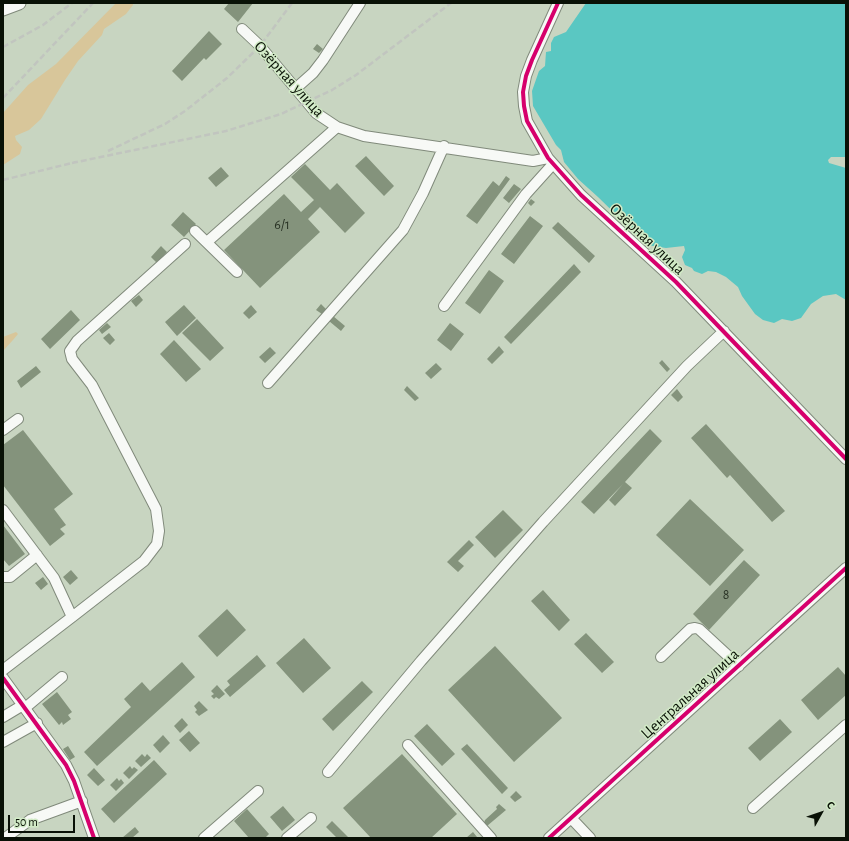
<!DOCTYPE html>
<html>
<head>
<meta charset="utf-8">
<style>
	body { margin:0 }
	#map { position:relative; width:849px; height:841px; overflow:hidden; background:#c8d5c1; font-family:"Alegreya Sans",sans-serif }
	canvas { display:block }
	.frame { position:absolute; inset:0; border:4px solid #091106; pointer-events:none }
	.north { position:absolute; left:801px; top:793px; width:40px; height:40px; -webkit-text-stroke:3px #d1eac6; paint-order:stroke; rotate:50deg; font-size:11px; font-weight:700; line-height:16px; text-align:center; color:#091106 }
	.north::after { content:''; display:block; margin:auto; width:14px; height:18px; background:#091106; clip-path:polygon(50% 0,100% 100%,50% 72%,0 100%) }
	.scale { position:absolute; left:8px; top:815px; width:67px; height:18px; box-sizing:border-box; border:2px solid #091106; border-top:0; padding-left:5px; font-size:12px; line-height:14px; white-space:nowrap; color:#091106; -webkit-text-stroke:3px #d1eac6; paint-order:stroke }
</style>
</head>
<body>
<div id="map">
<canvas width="849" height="841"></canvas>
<div class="frame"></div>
<div class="north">С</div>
<div class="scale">50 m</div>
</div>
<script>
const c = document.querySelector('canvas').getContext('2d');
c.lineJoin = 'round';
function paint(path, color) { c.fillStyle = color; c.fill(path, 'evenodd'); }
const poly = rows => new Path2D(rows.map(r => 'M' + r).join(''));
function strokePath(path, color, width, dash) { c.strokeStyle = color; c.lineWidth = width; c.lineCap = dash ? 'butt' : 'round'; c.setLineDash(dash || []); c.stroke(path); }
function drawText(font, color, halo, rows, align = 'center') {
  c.font = font + ' "Alegreya Sans",sans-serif'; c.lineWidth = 3; c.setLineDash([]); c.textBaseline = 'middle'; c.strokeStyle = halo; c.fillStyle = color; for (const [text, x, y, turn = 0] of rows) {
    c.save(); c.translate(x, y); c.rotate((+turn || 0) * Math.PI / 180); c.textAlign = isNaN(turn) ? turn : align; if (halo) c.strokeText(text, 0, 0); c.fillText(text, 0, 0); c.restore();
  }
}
paint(poly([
	[116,3,133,3,133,5,126,14,104,29,102,35,78,61,65,80,41,119,29,130,15,136,16,140,22,147,20,154,3,165,3,113,28,85,56,64],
	[16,332,18,334,13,340,3,351,3,337]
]), '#d8c69a');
paint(poly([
	[586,3,846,3,846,157,831,157,828,160,829,163,846,168,846,300,836,294,823,296,811,304,801,318,792,321,782,319,774,323,763,320,755,314,742,296,738,287,726,277,716,272,708,271,702,274,694,271,692,268,685,265,682,257,685,250,684,246,666,248,647,245,598,197,578,179,564,162,561,150,556,145,533,106,532,91,539,71,545,66,546,52,551,51,551,43,554,37,566,32]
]), '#5ac7c2');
paint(poly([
	[229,3,253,3,238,22,224,9],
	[209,31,222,44,206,60,204,58,182,81,172,71],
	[317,44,323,49,319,53,313,49],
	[366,156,394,186,384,196,355,166],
	[305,164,330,190,337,183,365,213,345,233,320,207,308,219,320,232,260,288,224,250,284,194,301,212,314,200,291,177],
	[221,167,229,176,216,187,208,178],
	[506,176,510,179,477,224,466,216,493,181,499,186],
	[514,184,521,189,509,203,503,198],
	[531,199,535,202,531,206,528,203],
	[183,212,196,224,184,237,171,225],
	[530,216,543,226,514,264,501,254],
	[558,222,595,256,589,263,552,228],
	[161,246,167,252,157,263,151,257],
	[574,264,581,272,511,344,504,337],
	[489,270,504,281,480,314,465,303],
	[139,295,143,300,136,307,131,301],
	[321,304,326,309,322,314,316,310],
	[184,305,196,318,177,336,165,322],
	[251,305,257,312,249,319,243,313],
	[71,310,80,320,50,349,41,339],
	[333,316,345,326,341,331,329,321],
	[197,319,224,348,210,361,182,333],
	[107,323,111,327,102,334,99,330],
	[450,323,464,334,451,351,437,340],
	[109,333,115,340,110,345,103,338],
	[174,340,201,369,186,382,160,354],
	[499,346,504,352,492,364,487,359],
	[270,347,276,353,265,363,259,357],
	[662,360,670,369,667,372,659,363],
	[436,363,442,369,431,379,425,373],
	[36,366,41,372,21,388,17,381],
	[407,386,419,398,415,401,404,390],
	[677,389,683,397,678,402,671,395],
	[706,424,785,511,772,522,730,475,727,478,691,438],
	[650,429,662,441,625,482,632,488,615,506,609,500,623,484,594,514,581,502],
	[23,430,73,494,54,509,66,525,60,529,65,534,50,546,3,485,3,445],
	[690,499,744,550,710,586,656,535],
	[503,510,523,530,495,558,475,537],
	[3,525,25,554,9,566,3,559],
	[469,540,474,545,458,561,464,566,458,572,447,562],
	[744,560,760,575,709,630,693,614],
	[71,570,78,578,70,585,63,577],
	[43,577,48,584,41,590,35,583],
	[543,590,570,620,559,631,531,601],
	[227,609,246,630,217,657,198,636],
	[586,633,614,662,602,673,574,644],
	[304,638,331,668,303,693,276,663],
	[495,646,562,718,514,762,448,690],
	[257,655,266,666,230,697,224,690,230,685,227,681],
	[182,662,195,677,97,766,84,752,131,707,124,699,142,682,150,691],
	[838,667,846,676,846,695,818,720,801,700],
	[362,681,373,692,333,731,322,719],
	[217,685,225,694,219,699,216,697,214,699,211,696,214,694,211,691],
	[57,692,72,712,68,715,71,719,63,725,62,722,59,725,42,704],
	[199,701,208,710,199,716,195,712,197,710,194,706],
	[182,718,188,725,180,733,174,726],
	[780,719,792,732,760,761,748,748],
	[427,724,455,754,442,766,414,736],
	[189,731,200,743,190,752,179,740],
	[163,735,170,743,160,753,153,745],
	[467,744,508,788,502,794,461,749],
	[68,746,75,757,70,760,63,749],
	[142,754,145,757,147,754,151,758,141,767,135,761],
	[402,754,457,814,431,838,371,838,343,808],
	[154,760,167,774,114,823,101,809],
	[130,766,132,769,134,767,138,770,129,779,123,773],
	[94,768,105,780,98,786,87,775],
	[117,778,119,781,121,779,124,783,116,791,110,785],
	[516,791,522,797,515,802,510,797],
	[499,804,506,810,487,826,484,823,485,820,497,809,496,807],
	[283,806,295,820,282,831,270,817],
	[247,809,269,834,265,838,249,838,234,821],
	[332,821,349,838,337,838,326,827],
	[135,827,139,832,132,838,122,838],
	[473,832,477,837,475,838,466,838]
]), '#84937c');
const minor = poly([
	[558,3,532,60,526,76,523,92,524,106,527,121,548,158,581,195,676,282,846,459],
	[242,29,260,46,316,113,337,127,364,136,533,161,548,158],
	[295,89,313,73,323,60,360,3],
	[195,231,237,272],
	[207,242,337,127],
	[444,306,526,194,553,164],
	[268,383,403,230,423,193,444,146],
	[3,430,18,419],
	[3,510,54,578,72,617,3,670],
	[3,577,10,577,37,555],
	[72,617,144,561,157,544,159,531,156,509,92,385,72,359,70,351,77,341,185,244],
	[661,657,690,629,695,628,699,629,739,666],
	[3,678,66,765,74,781,94,838],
	[25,708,62,677],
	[3,717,23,705],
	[3,742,37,723],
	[408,745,491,838],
	[328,772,421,661,543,522,687,366,724,331],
	[753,808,846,725],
	[571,818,590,838],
	[5,838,30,820,82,801],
	[204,838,258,791],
	[287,838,311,818],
	[549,838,846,568]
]);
const major = poly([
	[3,9,19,3]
]);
strokePath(minor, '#808a7b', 12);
strokePath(major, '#808a7b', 15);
strokePath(minor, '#f7f9f6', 10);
strokePath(major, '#f7f9f6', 13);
strokePath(poly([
	[3,47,43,25,72,3],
	[3,98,93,3],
	[108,151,165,124,185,111,227,78,260,46,292,3],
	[72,163,226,131,281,114,332,90,356,75,451,3],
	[3,180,76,162]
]), '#c1c5bf', 2.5, [6, 3]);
strokePath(poly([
	[558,3,532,60,526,76,523,92,524,106,527,121,548,158,581,195,676,282,846,459],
	[3,678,66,765,74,781,94,838],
	[549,838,846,568]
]), '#d6006c', 4);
drawText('14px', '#283224', null, [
	["6/1",282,225],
	["8",726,595]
]);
drawText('16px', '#091106', '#d1eac6', [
	["Озёрная улица",289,79,48],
	["Озёрная улица",647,239,43],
	["Центральная улица",690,694,-42]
]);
</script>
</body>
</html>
